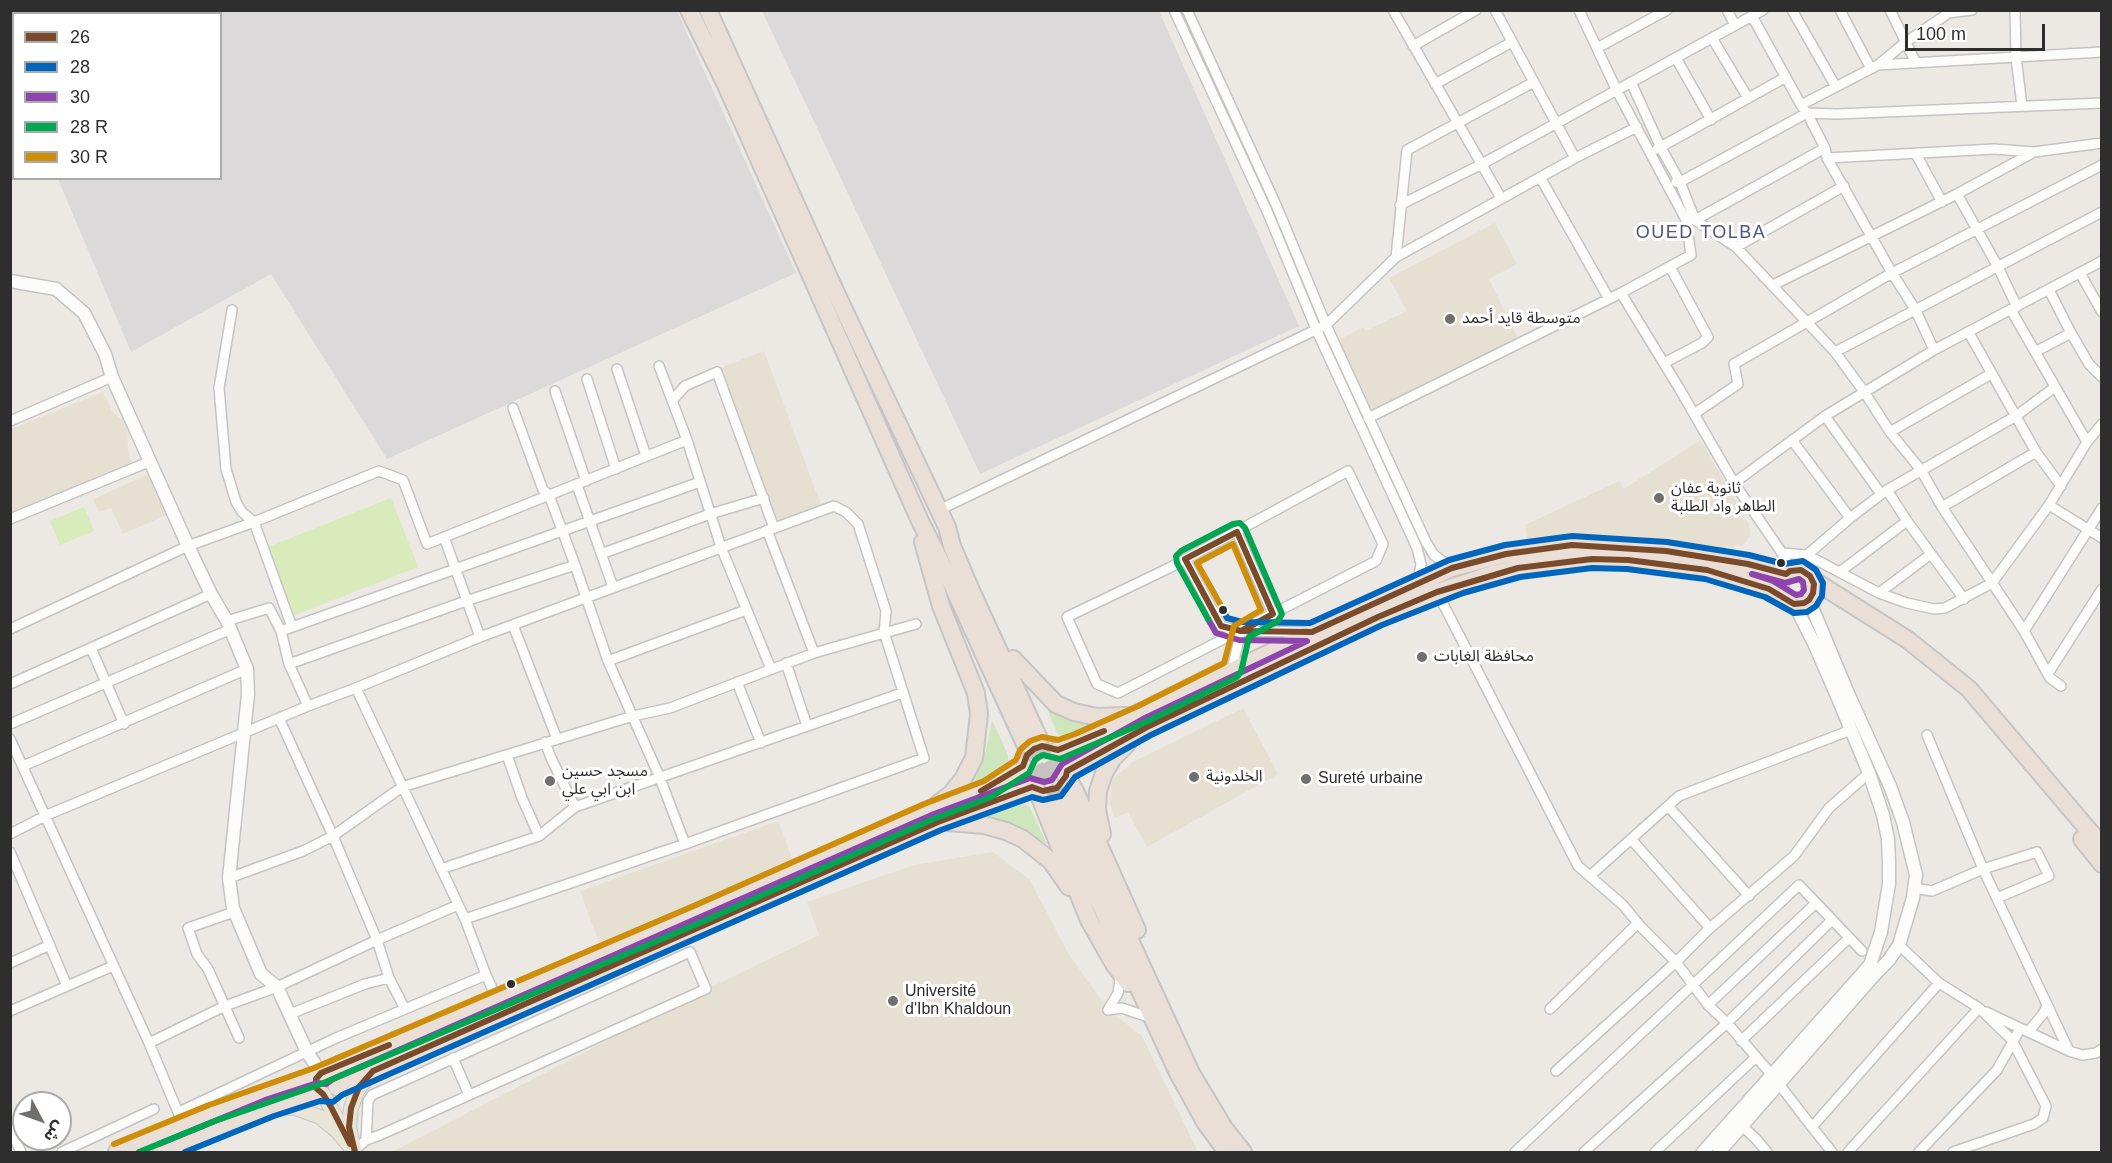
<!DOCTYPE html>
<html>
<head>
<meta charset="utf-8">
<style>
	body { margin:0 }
	#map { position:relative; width:2112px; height:1163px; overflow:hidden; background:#ece8e4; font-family:Helvetica,"Noto Sans Arabic",sans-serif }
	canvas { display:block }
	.frame { position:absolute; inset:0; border:12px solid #2e2e2e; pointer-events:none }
	.legend { position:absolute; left:12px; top:12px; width:210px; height:168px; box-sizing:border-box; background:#fff; border:2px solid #ababab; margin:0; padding:8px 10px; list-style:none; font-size:18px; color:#2e2e2e }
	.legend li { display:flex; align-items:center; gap:12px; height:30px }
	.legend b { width:30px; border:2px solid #ababab }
	.north { position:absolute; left:12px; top:1091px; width:60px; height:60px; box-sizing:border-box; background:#fff; border:2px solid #ababab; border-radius:50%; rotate:131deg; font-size:16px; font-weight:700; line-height:24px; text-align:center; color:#2e2e2e }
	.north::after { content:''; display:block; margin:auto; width:21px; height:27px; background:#706f6e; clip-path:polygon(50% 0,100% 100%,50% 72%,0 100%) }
	.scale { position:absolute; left:1905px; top:24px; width:140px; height:27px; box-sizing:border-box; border:3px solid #2e2e2e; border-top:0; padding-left:8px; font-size:18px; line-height:21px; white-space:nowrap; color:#2e2e2e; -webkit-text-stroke:4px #fff; paint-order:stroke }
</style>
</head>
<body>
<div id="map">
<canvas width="2112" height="1163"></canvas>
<div class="frame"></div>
<ul class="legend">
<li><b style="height:8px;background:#7a4b2a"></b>26</li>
<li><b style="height:8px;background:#0065bd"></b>28</li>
<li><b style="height:8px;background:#8e44ad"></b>30</li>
<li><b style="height:8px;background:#00a651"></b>28 R</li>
<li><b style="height:8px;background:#cf8e09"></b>30 R</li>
</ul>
<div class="north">ش</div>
<div class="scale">100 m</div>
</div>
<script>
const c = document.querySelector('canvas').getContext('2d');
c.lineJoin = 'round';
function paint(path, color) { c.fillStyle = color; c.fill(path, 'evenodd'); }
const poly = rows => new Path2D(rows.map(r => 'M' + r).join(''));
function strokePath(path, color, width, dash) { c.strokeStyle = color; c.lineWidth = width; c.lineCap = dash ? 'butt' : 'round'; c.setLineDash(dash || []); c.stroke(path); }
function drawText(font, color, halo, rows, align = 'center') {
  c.font = font + ' Helvetica,"Noto Sans Arabic",sans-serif'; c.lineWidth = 6; c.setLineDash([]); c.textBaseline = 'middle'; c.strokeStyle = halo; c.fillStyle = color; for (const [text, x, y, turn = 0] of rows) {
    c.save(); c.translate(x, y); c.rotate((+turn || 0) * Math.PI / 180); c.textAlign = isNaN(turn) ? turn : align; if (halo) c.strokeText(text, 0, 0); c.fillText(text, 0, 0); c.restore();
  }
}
paint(poly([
	[10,11,677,11,796,273,387,459,271,274,131,352,58,179,220,178,220,14,14,14,13,73,10,66],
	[762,11,1159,11,1299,326,980,474]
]), '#dcd9db');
paint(poly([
	[1495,223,1517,264,1489,279,1518,338,1371,412,1335,342,1363,327,1366,331,1407,311,1389,278],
	[764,351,821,505,777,522,720,368],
	[103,392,112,411,124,422,127,430,128,451,132,464,11,515,11,429],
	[1700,440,1739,506,1737,512,1741,513,1740,519,1746,520,1749,525,1750,536,1746,542,1742,546,1735,545,1733,548,1726,546,1724,556,1638,536,1589,537,1527,542,1525,525,1619,481,1624,489],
	[151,473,169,514,123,534,111,508,99,512,93,499],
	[1243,708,1278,774,1147,847,1128,812,1115,818,1110,804,1112,780,1133,762],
	[778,821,793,861,600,945,580,891],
	[993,852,1030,880,1068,953,1108,1010,1142,1036,1198,1152,392,1152,701,992,819,935,807,902,914,865]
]), '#e6e0d3');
paint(poly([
	[1043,699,1104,726,1065,739,1057,733],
	[992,720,1008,755,1008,762,1005,767,970,789,986,751],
	[1023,804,1029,806,1047,844,1015,826,981,817]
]), '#cee6be');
paint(poly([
	[391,498,418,567,295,615,268,547],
	[84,507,94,531,60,545,50,521]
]), '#d9eabb');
strokePath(poly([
	[1039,739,1065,799],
	[1025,744,1054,804]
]), '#c6c3c0', 16, [16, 8]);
const street = poly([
	[1174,10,1267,211,1316,329,1417,548,1421,564,1419,575,1415,584],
	[1187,10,1277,207,1326,325,1426,542,1434,555,1452,568],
	[1393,10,1501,198],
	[1495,10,1575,158],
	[1579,10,1617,91,1686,220,1691,255,1621,293,1679,388,1734,483,1782,553,1790,571],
	[1727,10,1735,25],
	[1792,10,1836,87],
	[1840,10,1870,67],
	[1890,10,1915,61],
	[2015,10,2016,57,2022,106],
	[1948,13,1972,10],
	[1752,16,1801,105,1807,113,1825,148,1827,158,1892,273,1915,309,1934,350],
	[1712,38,1748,98],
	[1413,46,1476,10],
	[1597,48,1667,10],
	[1676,58,1711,120],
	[1878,65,2102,52],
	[1631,82,1661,148,1680,182,1695,220,1736,247,1835,352,1865,393,1890,432,1921,470,1942,507,2024,631,2050,678,2061,686],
	[1435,84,1512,42],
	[1801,105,1878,65,1906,42,1953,10],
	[1657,149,1786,77],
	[1916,154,1942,202],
	[1827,158,1994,149,2034,152,2102,143],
	[1540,177,1609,299],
	[1676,182,1680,182,1807,113,1837,114,2102,103],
	[1957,194,1997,265,2017,307],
	[1400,205,1482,164,1763,10],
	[1690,220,1695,220,1825,148],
	[1736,247,1844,186],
	[1396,257,1407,150,1534,82],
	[2080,273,2102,312],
	[1773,285,1957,194,2034,152],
	[2049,290,2071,333],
	[232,310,219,388,226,469,236,502,242,512,254,522,292,627],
	[2011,310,2087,442],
	[1969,333,2036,452,2061,486],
	[1835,352,2102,212],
	[2035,352,2071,333,2089,364,2102,377],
	[1664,363,1702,343,1708,337,1670,267],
	[659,366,687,440,721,547,771,669],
	[617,369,646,456],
	[587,379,616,469],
	[555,391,586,481],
	[672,401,685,386,717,372,774,528],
	[513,408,543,490,549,495,575,565,608,661,746,610],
	[1694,414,1738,384,1734,364,1892,273,2102,165],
	[1825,416,1881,494],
	[1368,418,1621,293],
	[10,421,112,377],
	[1890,432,1991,374],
	[1792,440,1850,518],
	[1348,471,1383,544,1376,561,1118,693,1097,684,1067,617,1169,568,1348,471],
	[1734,483,1825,416,1934,350,2102,261],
	[577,485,613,587],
	[1887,490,1907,521,1964,599],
	[2049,505,2102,538],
	[1942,507,2036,452],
	[939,510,1326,325,1396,257,1575,158,1637,127],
	[10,519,151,461],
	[767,530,814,653],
	[1237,532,1273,614],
	[444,537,480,637],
	[1782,553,1807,555,1879,593,1907,603,1934,609,1945,608,1992,583,2049,505,2087,442,2102,424],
	[601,554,710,514,764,498],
	[1185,559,1221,626,1241,631,1306,632],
	[1796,570,1807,555,1850,518,1887,490,2016,416,2055,387],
	[1841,571,1907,521],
	[1437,592,1578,866,1623,905,1641,927,1676,962,1708,1005,1727,1023,1771,1074],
	[1879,593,1931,554],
	[227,621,269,608,281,631,700,482],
	[513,625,557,739],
	[10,629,188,546,254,522,379,471,403,480,427,544,687,440],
	[281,631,289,664,308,706],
	[2024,631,2102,508],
	[91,648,124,724],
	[608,661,660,778,685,844],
	[786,663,807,726],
	[289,664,466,601,575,565],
	[1232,669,1241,631],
	[2049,672,2102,589],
	[737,682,761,743],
	[10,684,211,594],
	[356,688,465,919,486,975,497,999],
	[279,718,333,836,377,940,389,978,405,1009],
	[10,724,231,629],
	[1927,735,1983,869,2069,1051],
	[10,739,149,1043,183,1124],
	[545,742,551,758,575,807],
	[507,755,522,798,539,836],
	[23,766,247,669],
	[1668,806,1749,896],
	[10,834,47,815,308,706,356,688,480,637,834,506,846,512,858,524,886,611,884,632,924,758,685,844,465,919],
	[1631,839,1710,928],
	[10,852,67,986],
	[441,869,539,836,575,807,902,693],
	[1591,875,1679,796,1851,730],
	[229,878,303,851,333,836,402,787,633,716,670,708,814,653,916,624],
	[1914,888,1932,891,1983,869,2037,852,2049,876,1997,898],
	[234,912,188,928,197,954,208,969,239,1038],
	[10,963,50,945],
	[1118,974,1120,980,1118,993,1108,1010,1122,1008,1151,1018],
	[1708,1005,1816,903],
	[1550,1009,1638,923],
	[10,1011,113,966],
	[1986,1012,2069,1051,2082,1055,2096,1053,2102,1049],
	[290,1014,365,984,389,978],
	[2028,1032,2043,1014,2047,1005],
	[1741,1041,1849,938],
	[149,1043,225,1006,277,987,377,940,458,905],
	[453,1058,469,1095],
	[1556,1071,1676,962,1710,928,1794,856,1829,808,1869,773],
	[1779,1084,1812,1127,1939,983],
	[179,1112,336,1038,486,975],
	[1742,1126,1756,1139,1767,1152],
	[1812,1127,1832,1152],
	[10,1129,21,1152],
	[354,1151,366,1140,368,1101,372,1095,690,952,706,989,380,1135,366,1140],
	[62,1152,154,1109],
	[1515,1152,1799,885,1862,951],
	[1584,1152,1727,1023,1832,920],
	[1655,1152,1756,1057],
	[1848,1152,1979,1008,1939,983,1899,945],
	[1919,1152,1997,1070,2020,1029],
	[1953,1152,2034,1124,2043,1118,2046,1106,2012,1040,1979,1008]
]);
const secondary = poly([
	[10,281,56,289,84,313,105,354,112,377,188,546,211,594,227,621,247,669,248,694,229,878,233,908,261,974,277,987,307,1052,321,1073],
	[1703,1152,1870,965,1881,932,1889,884,1889,862,1888,839,1883,815,1869,773,1837,696,1814,643,1794,604],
	[1719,1152,1876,973,1889,960,1899,945,1913,898,1916,875,1903,822,1890,786,1847,691,1809,600]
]);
const primary = poly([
	[323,1094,344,1132],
	[280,1107,296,1108,320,1117,337,1131,354,1151],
	[354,1149,349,1127,351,1108,357,1091,371,1073]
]);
const highway = poly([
	[689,10,726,85,920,521,951,582,1025,744],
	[708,10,837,295,947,527,952,546,969,586,1039,739],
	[923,542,941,606,976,693,979,714,974,758,963,779,951,794,939,803],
	'1780 587a17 17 0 1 1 34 0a17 17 0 1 1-34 0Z',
	[1813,580,1908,640,1969,689,2102,846],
	[1013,659,1056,704,1074,712,1097,717,1126,716],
	[1058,750,1142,714,1395,593,1452,568,1506,554,1572,545,1625,547,1666,551,1708,557,1748,564,1786,574],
	[1067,771,1147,727,1378,617,1437,592,1493,574,1518,568,1592,559,1628,560,1707,570,1748,581,1782,595],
	[1066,776,1075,791,1137,930],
	[1037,790,1089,920,1114,964,1128,983],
	[1065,799,1191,1073,1224,1128,1243,1152],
	[1054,804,1178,1073,1205,1122,1227,1152],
	[948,822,984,825,1006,831,1023,839,1051,861,1069,887],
	[1102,834,1097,810,1098,791,1104,773,1113,758,1127,744],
	[2082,839,2102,864],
	[337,1087,938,822,1032,787],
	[117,1152,212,1113,317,1076,497,999,928,812,988,789,1023,766],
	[162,1152,271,1108,319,1092]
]);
strokePath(street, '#c5c4c5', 12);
strokePath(secondary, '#c5c4c5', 15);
strokePath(primary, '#c6c5c4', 16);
strokePath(highway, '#c6c5c4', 20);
strokePath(street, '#fcfcfb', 9);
strokePath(secondary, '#fcfcfb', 12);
strokePath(primary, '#e8e4d6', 14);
strokePath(highway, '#eadfd6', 16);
strokePath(poly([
	[1237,532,1273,614,1241,631,1221,626,1185,559,1237,532],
	[981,791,1023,766,1027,755,1034,749,1042,746,1058,750,1104,731],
	[350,1144,331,1107,323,1094,317,1089,316,1079,321,1073,389,1045],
	[355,1152,349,1127,351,1108,359,1087,373,1071,938,822,1032,787,1043,791,1057,788,1066,776,1067,771,1147,727,1378,617,1437,592,1518,568,1592,559,1628,560,1707,570,1769,589,1794,604,1804,603,1809,600,1813,593,1814,584,1810,576,1801,570,1790,571,1786,574,1748,564,1666,551,1572,545,1506,554,1452,568,1312,632,1241,631]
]), '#7a4b2a', 6);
strokePath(poly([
	[185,1152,274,1116,320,1101,333,1102,342,1095,941,830,1032,797,1043,800,1061,796,1075,777,1151,735,1382,625,1463,593,1520,577,1592,568,1627,569,1705,579,1765,597,1794,613,1807,612,1816,606,1822,596,1823,583,1816,570,1803,561,1784,564,1749,555,1667,542,1572,536,1505,545,1449,560,1310,623,1242,622,1227,618,1224,611]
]), '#0065bd', 6);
strokePath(poly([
	[1752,574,1785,583,1799,579,1803,582,1804,590,1801,594,1796,595,1773,581,1752,574],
	[159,1144,268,1099,317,1083,326,1084,333,1079,934,814,1030,778,1044,782,1052,780,1062,764,1143,719,1307,641,1239,640,1216,633,1208,619]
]), '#8e44ad', 6);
strokePath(poly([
	[139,1152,215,1121,321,1084,704,921,931,820,991,797,1029,773,1035,760,1039,757,1043,755,1060,759,1081,750,1146,722,1237,677,1241,672,1249,637,1278,621,1282,614,1245,528,1240,523,1233,524,1181,551,1176,556,1177,563,1208,619]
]), '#00a651', 6);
strokePath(poly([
	[114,1144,209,1105,314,1068,696,905,924,804,984,781,1016,760,1020,750,1030,741,1042,737,1058,740,1075,734,1138,706,1224,663,1234,626,1261,610,1233,544,1197,563,1224,611]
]), '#cf8e09', 6);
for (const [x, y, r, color] of [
	[1450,319,6,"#706f6e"],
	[1659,498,6,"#706f6e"],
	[1781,563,5,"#2e2e2e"],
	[1223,610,5,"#2e2e2e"],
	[1422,657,6,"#706f6e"],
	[1194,777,6,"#706f6e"],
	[1306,779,6,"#706f6e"],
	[550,781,6,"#706f6e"],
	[511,984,5,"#2e2e2e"],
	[893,1001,6,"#706f6e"]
]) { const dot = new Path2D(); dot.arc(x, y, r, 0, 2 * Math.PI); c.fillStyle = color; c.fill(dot); strokePath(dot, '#fff', 2); }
drawText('16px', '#2e2e2e', '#fff', [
	["متوسطة قايد أحمد",1462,319],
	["ثانوية عفان",1671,489],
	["الطاهر واد الطلبة",1671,507],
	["محافظة الغابات",1434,657],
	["مسجد حسين",562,772],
	["ابن ابي علي",562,790],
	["الخلدونية",1206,777],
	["Sureté urbaine",1318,779],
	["Université",905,992],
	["d'Ibn Khaldoun",905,1010]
], 'left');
c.letterSpacing = '1.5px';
drawText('18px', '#4d5680', '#fff', [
	["OUED TOLBA",1701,233]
]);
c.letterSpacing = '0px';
</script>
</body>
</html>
